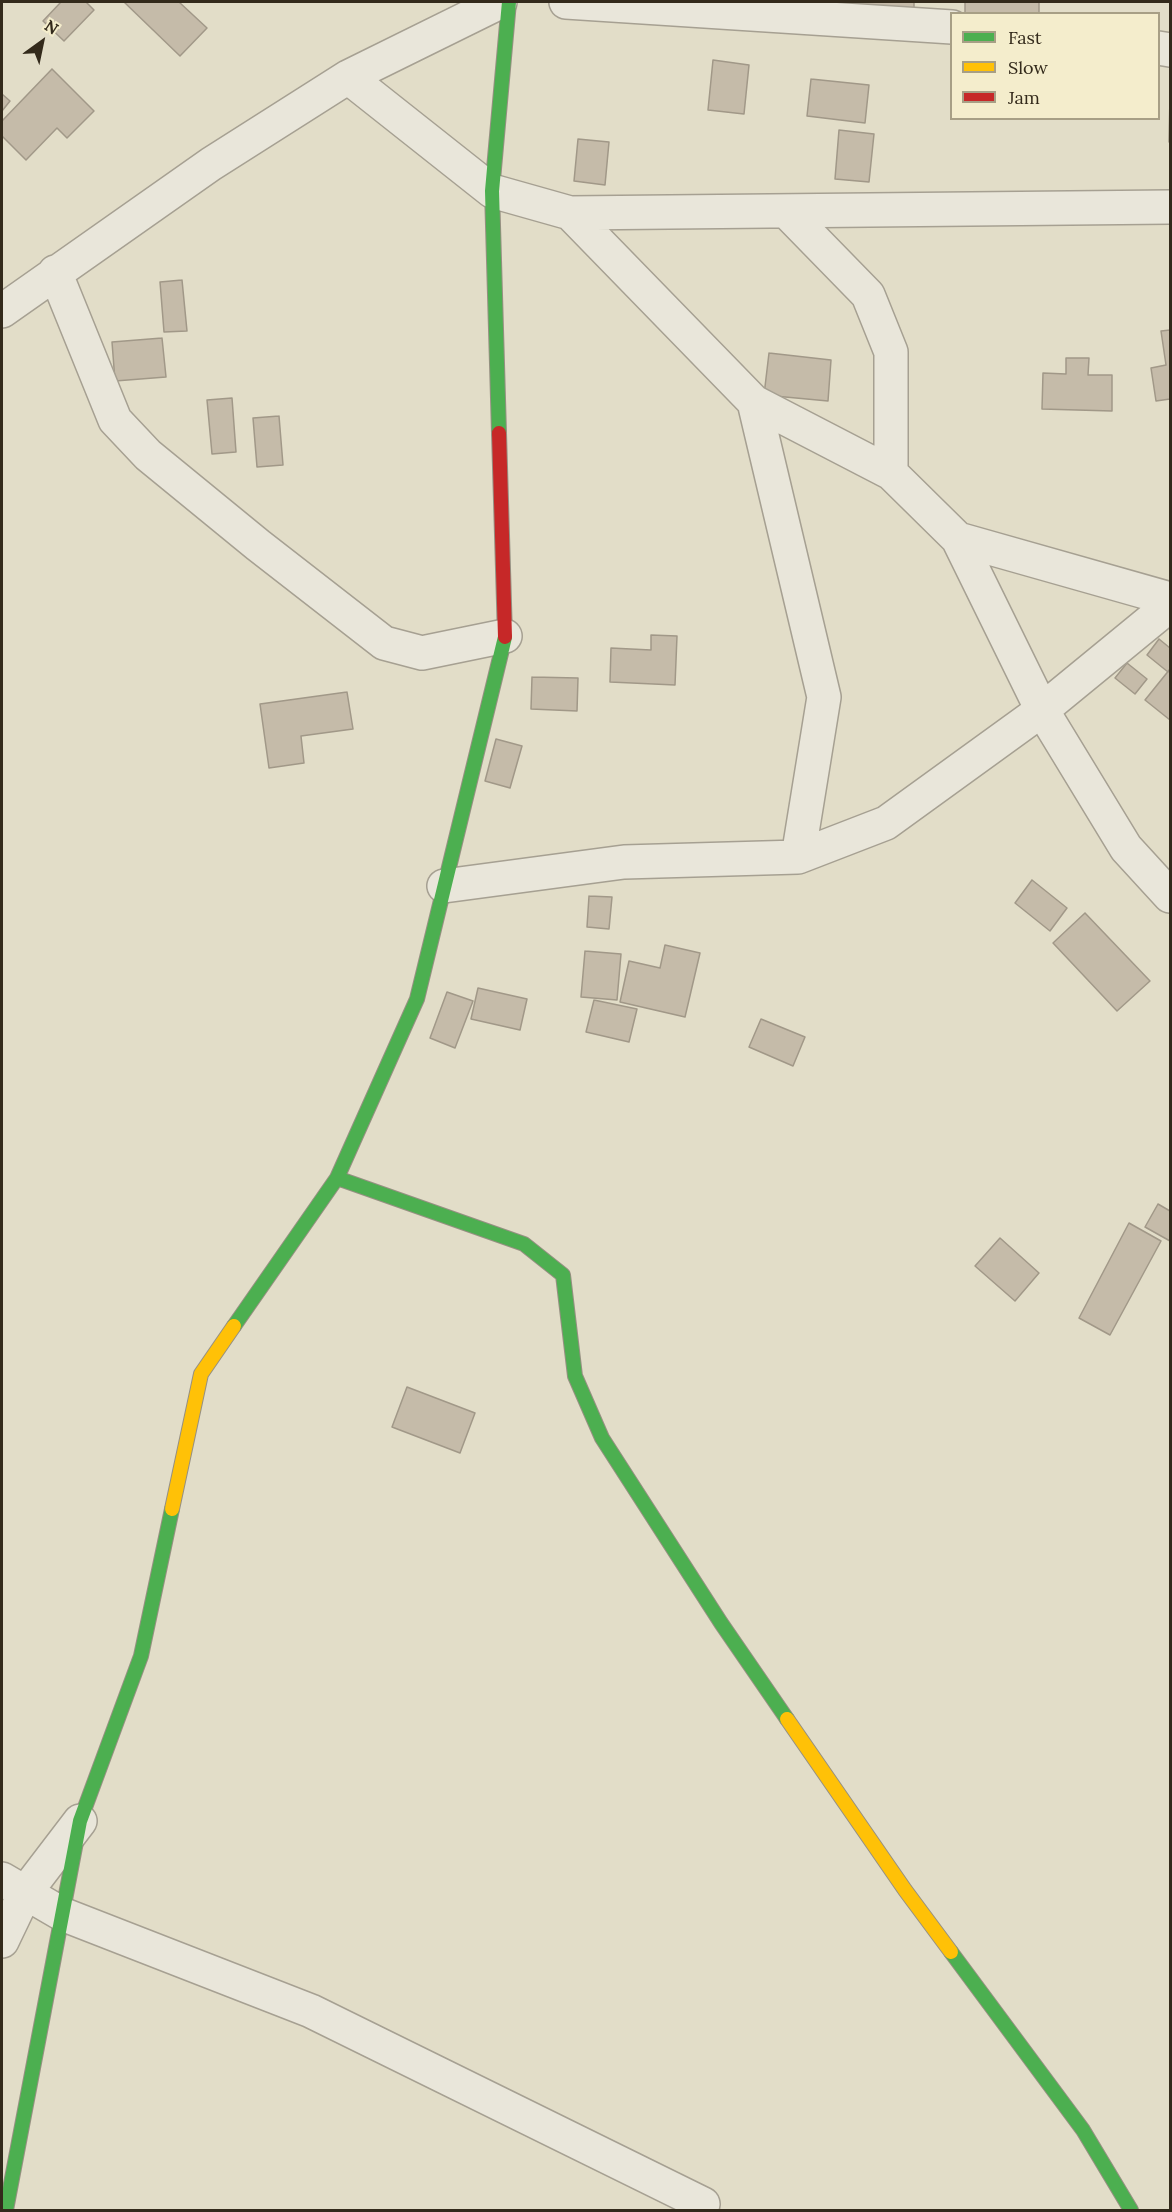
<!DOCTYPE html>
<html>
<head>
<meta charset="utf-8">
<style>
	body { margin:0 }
	#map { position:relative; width:1172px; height:2212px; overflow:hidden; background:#e2ddc8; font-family:Lora,serif }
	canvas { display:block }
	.frame { position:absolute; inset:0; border:3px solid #332a1b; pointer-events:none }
	.legend { position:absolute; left:950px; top:12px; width:210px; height:108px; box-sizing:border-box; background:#f4edcc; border:2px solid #a79f85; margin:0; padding:8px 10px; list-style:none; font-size:18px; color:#332a1b }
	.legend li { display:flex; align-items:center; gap:12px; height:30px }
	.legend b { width:30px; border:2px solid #a79f85 }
	.north { position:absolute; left:12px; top:12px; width:60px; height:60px; -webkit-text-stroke:4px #f4edcc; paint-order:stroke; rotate:33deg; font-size:16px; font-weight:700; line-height:24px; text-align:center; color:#332a1b }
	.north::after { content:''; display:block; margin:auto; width:21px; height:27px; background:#332a1b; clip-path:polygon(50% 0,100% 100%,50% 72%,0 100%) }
</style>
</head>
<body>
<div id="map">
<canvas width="1172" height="2212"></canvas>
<div class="frame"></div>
<ul class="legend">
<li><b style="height:8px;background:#4caf50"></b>Fast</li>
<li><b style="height:8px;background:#ffc107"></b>Slow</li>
<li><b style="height:8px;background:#c62828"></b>Jam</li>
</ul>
<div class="north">N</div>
</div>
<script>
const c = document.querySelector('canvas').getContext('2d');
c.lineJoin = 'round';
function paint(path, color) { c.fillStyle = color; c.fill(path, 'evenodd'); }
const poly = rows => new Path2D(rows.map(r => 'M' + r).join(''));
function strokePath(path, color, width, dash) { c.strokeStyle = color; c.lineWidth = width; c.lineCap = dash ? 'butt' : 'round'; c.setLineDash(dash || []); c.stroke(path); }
const building = poly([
	[61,2,86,2,94,10,64,41,43,21,61,2],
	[124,2,179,2,207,28,180,56,124,2],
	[857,2,914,2,914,12,856,10,857,2],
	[965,2,1039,2,1039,14,965,14,965,2],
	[713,60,749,65,744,114,708,110,713,60],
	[52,69,94,111,67,138,57,128,26,160,2,136,2,121,52,69],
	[811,79,869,85,865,123,807,116,811,79],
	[2,94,10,101,2,111,2,94],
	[1170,96,1170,142,1169,142,1170,96],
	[839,130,874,134,869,182,835,179,839,130],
	[578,139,609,142,605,185,574,181,578,139],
	[182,280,187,331,164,332,160,282,182,280],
	[1170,330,1170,399,1156,401,1151,368,1166,365,1161,331,1170,330],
	[162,338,166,377,115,381,112,342,162,338],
	[769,353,831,360,828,401,764,395,769,353],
	[1066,358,1089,358,1088,375,1112,375,1112,411,1042,409,1043,373,1066,374,1066,358],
	[232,398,236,452,212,454,207,400,232,398],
	[279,416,283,465,257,467,253,418,279,416],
	[651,635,677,636,675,685,610,682,611,648,651,650,651,635],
	[1159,639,1170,648,1170,669,1168,672,1147,655,1159,639],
	[1127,663,1147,679,1135,694,1115,678,1127,663],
	[1170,669,1170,720,1145,700,1170,669],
	[532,677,578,678,577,711,531,709,532,677],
	[347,692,353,729,301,736,304,763,269,768,260,704,347,692],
	[496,739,522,746,510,788,485,781,496,739],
	[1032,880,1067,908,1050,931,1015,903,1032,880],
	[589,896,612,897,609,929,587,927,589,896],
	[1085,913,1150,981,1117,1011,1053,943,1085,913],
	[665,945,700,953,685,1017,620,1002,629,961,660,968,665,945],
	[585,951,621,954,617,1000,581,997,585,951],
	[478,988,527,999,520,1030,471,1019,478,988],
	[447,992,473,1001,455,1048,430,1038,447,992],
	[594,1000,637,1009,629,1042,586,1032,594,1000],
	[761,1019,805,1037,793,1066,749,1047,761,1019],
	[1158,1204,1170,1211,1170,1241,1145,1227,1158,1204],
	[1129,1223,1161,1241,1110,1335,1079,1318,1129,1223],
	[1000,1238,1039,1273,1015,1301,975,1266,1000,1238],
	[407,1387,475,1413,460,1453,392,1427,407,1387]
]);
paint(building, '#c5bba9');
strokePath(building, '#a19888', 1.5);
const street = poly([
	[566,2,952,27],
	[1158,48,1170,50],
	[348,77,492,191,570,213,1170,207],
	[786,211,868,295,891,352,891,473,958,539,1170,599],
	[570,213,754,402,891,473],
	[55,272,115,420,148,455,258,545,384,643,422,653,505,636],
	[2,311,211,164,348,77,500,2],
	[754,402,824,697,798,857],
	[958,539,1042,710,1126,848,1170,896],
	[444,886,624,862,798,857,886,823,1042,710,1170,605],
	[2,1879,62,1914,311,2011,703,2204],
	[2,1941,25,1893,80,1821]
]);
const fast = poly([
	[499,433,492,191,509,2],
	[337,1178,524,1244,563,1275,575,1376,602,1438,721,1623,787,1719],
	[234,1326,337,1178,417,999,505,637],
	[951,1952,1083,2130,1131,2210],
	[6,2210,80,1821,141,1656,172,1509]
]);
const slow = poly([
	[172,1509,201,1374,234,1326],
	[787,1719,905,1890,951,1952]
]);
const jam = poly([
	[499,433,505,637]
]);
strokePath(street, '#a6a092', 36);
strokePath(fast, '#969082', 16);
strokePath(slow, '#969082', 16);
strokePath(jam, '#969082', 16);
strokePath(street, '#e9e6da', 33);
strokePath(fast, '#4caf50', 14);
strokePath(slow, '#ffc107', 14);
strokePath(jam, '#c62828', 14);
</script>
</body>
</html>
